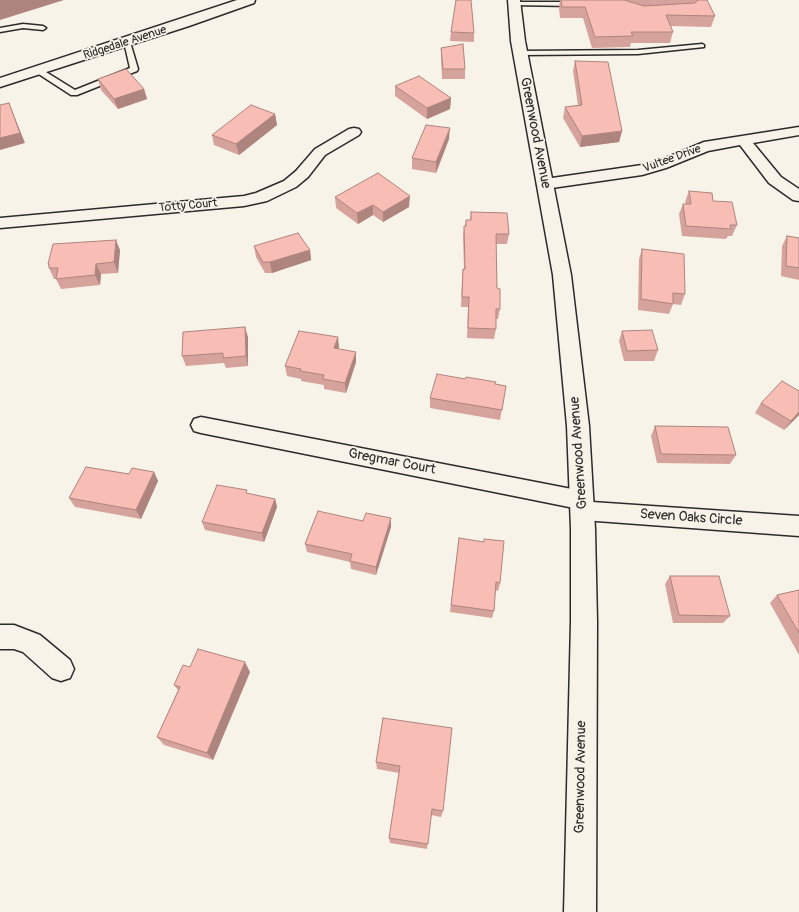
<!DOCTYPE html>
<html>
<head>
<meta charset="utf-8">
<style>
	body { margin:0 }
	canvas { display:block; background:#f7f3e8 }
</style>
</head>
<body>
<canvas width="799" height="912"></canvas>
<script>
const c = document.querySelector('canvas').getContext('2d');
c.lineJoin = 'round';
const poly = rows => new Path2D(rows.map(r => 'M' + r).join(''));
function strokePath(path, color, width, dash) { c.strokeStyle = color; c.lineWidth = width; c.lineCap = dash ? 'butt' : 'round'; c.setLineDash(dash || []); c.stroke(path); }
function paint(path, color) { c.fillStyle = color; c.fill(path, 'evenodd'); }
function drawText(font, color, halo, rows, align = 'center') {
  c.font = font + ' Pangolin,sans-serif'; c.lineWidth = 3.5; c.setLineDash([]); c.textBaseline = 'middle'; c.strokeStyle = halo; c.fillStyle = color; for (const [text, x, y, turn = 0] of rows) {
    c.save(); c.translate(x, y); c.rotate((+turn || 0) * Math.PI / 180); c.textAlign = isNaN(turn) ? turn : align; if (halo) c.strokeText(text, 0, 0); c.fillText(text, 0, 0); c.restore();
  }
}
const lane = poly([
	[514,2,573,2,576,4,573,6,512,5,511,4,514,2],
	[23,24,43,26,46,28,43,30,23,28,0,32,0,28,23,24],
	[125,41,130,42,138,69,137,71,77,95,71,95,34,71,35,69,41,69,75,90,130,68,124,42,125,41],
	[702,44,704,45,704,47,638,54,521,55,518,53,521,51,638,50,702,44]
]);
const street = poly([
	[799,127,799,135,753,143,781,177,799,189,799,201,793,200,769,183,740,145,708,151,666,168,642,175,545,189,539,187,537,184,539,181,545,179,642,165,656,162,704,142,799,127],
	[354,128,359,129,361,132,359,135,325,155,308,177,296,187,267,201,244,206,0,228,0,218,244,196,256,193,284,181,296,171,315,149,349,129,354,128],
	[201,417,582,491,590,493,593,500,592,502,799,516,799,536,583,520,575,518,572,511,574,508,201,433,194,431,191,425,194,419,201,417],
	[0,625,14,625,40,635,70,660,74,669,70,678,61,681,52,678,23,652,14,649,0,649,0,625]
]);
const secondary = poly([
	[237,0,255,0,254,3,189,26,0,87,0,78,237,0],
	[508,0,520,0,525,41,571,275,589,426,595,529,597,622,596,912,564,912,571,622,571,529,567,426,553,275,511,41,508,0]
]);
strokePath(lane, '#2b2b2b', 3);
strokePath(street, '#2b2b2b', 3);
strokePath(secondary, '#2b2b2b', 3);
paint(lane, '#f7f3e8');
paint(street, '#f7f3e8');
paint(secondary, '#f7f3e8');
paint(poly([
	[558,0,707,0,715,16,711,27,671,26,673,32,670,43,631,43,630,47,592,48,583,18,560,18,559,8,560,0],
	[451,32,474,33,474,42,450,41],
	[441,48,465,69,465,79,442,79,441,58],
	[575,61,622,131,619,142,580,147,563,118,565,107,578,105,573,71],
	[98,79,144,89,147,99,118,109,101,90],
	[395,86,451,98,450,109,427,119,395,96],
	[275,114,277,125,239,155,214,145,212,135],
	[449,139,436,173,412,169,412,158],
	[689,191,713,201,737,225,732,236,728,236,726,239,682,236,679,214,683,204,686,204,685,202],
	[335,197,409,207,383,222,373,215,358,224,336,208],
	[471,212,509,234,507,244,496,244,497,288,500,309,498,319,496,319,496,329,494,339,467,338,468,307,461,307,462,280,463,269,464,269,463,237,464,226,465,226,466,220,470,220],
	[787,236,799,238,799,280,781,276,782,246],
	[254,246,310,250,311,260,272,273,265,273,256,257],
	[642,249,685,294,681,305,673,304,669,314,638,310,639,259],
	[120,250,118,273,101,274,100,285,61,289,56,279,54,279,49,268,49,267,48,264],
	[622,331,658,350,654,361,624,361,619,341],
	[248,337,248,366,226,368,224,363,186,366,182,356],
	[339,347,339,349,356,362,346,393,324,389,324,385,301,381,301,379,287,376,285,366],
	[465,379,506,386,500,420,430,408,430,398],
	[799,391,799,415,784,430,755,413,761,403],
	[655,426,736,455,730,464,657,463,651,436],
	[154,472,158,481,141,519,75,507,69,498,129,474],
	[248,494,275,499,277,507,264,542,205,530,202,522],
	[363,521,391,527,376,575,351,569,350,562,307,552,305,544],
	[459,538,500,583,498,591,495,590,494,611,492,618,450,612],
	[670,576,730,616,723,623,673,623,665,584],
	[799,590,799,655,770,603,777,595],
	[190,667,250,672,213,760,164,745,157,737,178,690,174,685],
	[383,718,443,811,441,817,431,815,427,849,390,843,389,838,399,773,377,769,376,762]
]), '#d5a39b');
paint(poly([
	[0,0,64,0,0,20],
	[144,89,147,99,118,109,114,99],
	[451,98,450,109,427,119,427,108],
	[9,103,25,143,0,150,0,138],
	[275,114,277,125,239,155,236,144],
	[450,128,449,139,436,173,436,162],
	[622,131,619,142,580,147,582,136],
	[410,196,409,207,383,222,383,212],
	[373,205,373,215,358,224,357,213],
	[116,240,120,250,118,273,114,262],
	[310,250,311,260,272,273,270,262],
	[96,264,101,274,100,285,95,275],
	[245,327,248,337,248,366,246,356],
	[338,337,339,347,335,358,334,348],
	[356,352,356,362,346,393,345,383],
	[799,412,799,415,784,430,791,421],
	[154,472,158,481,141,519,136,510],
	[275,499,277,507,264,542,262,533],
	[391,518,391,527,376,575,376,567],
	[245,662,250,672,213,760,207,753]
]), '#ae847e');
const building = poly([
	[456,0,471,0,474,33,451,32,456,0],
	[561,0,624,0,644,6,695,3,698,0,707,0,715,16,666,15,673,32,631,32,633,36,595,37,585,7,562,7,561,0],
	[463,44,465,69,443,69,441,48,463,44],
	[575,61,608,62,622,131,582,136,565,107,582,105,575,61],
	[126,69,144,89,114,99,98,79,126,69],
	[419,76,451,98,427,108,395,86,419,76],
	[9,103,20,133,0,138,0,105,9,103],
	[251,105,275,114,236,144,212,135,251,105],
	[426,125,450,128,436,162,412,158,426,125],
	[378,173,410,196,383,212,373,205,357,213,335,197,378,173],
	[689,191,712,193,713,201,732,202,737,225,730,225,731,229,686,226,683,204,691,204,689,191],
	[471,212,507,213,509,234,496,234,497,288,500,289,500,309,496,309,496,329,468,328,469,297,462,297,463,269,465,269,464,226,466,226,466,220,471,220,471,212],
	[298,233,310,250,270,262,263,262,254,246,298,233],
	[787,236,799,238,799,268,786,266,787,236],
	[116,240,114,262,96,264,95,275,56,279,58,268,49,268,49,264,48,264,53,244,116,240],
	[642,249,684,254,685,294,673,293,673,304,641,299,642,249],
	[245,327,246,356,223,358,223,353,182,356,183,332,245,327],
	[652,330,658,350,627,351,622,331,652,330],
	[299,331,338,337,334,348,356,352,345,383,323,379,324,375,300,371,301,369,285,366,299,331],
	[437,374,465,379,466,377,496,382,495,384,506,386,502,410,430,398,437,374],
	[782,381,799,391,799,412,791,421,761,403,782,381],
	[655,426,728,427,736,455,661,454,655,426],
	[86,467,129,474,132,468,154,472,136,510,69,498,86,467],
	[217,485,247,490,246,493,275,499,262,533,202,522,217,485],
	[318,511,363,521,366,513,391,518,376,567,350,561,352,554,305,544,318,511],
	[459,538,484,542,484,539,504,541,500,583,496,582,494,611,451,605,459,538],
	[670,576,719,576,730,616,679,615,670,576],
	[799,590,799,633,777,595,799,590],
	[198,649,245,662,207,753,157,737,180,687,174,685,183,665,190,667,198,649],
	[383,718,452,728,443,811,432,809,428,844,389,838,400,766,376,762,383,718]
]);
paint(building, '#f8bdb4');
strokePath(building, '#ae847e', 1);
drawText('12px', '#2b2b2b', '#f7f3e8', [
	["Ridgedale Avenue",125,43,-18],
	["Vultee Drive",672,159,-20],
	["Totty Court",188,206,-5]
]);
drawText('14px', '#2b2b2b', '#f7f3e8', [
	["Greenwood Avenue",535,133,79],
	["Greenwood Avenue",579,453,-94],
	["Gregmar Court",392,462,11],
	["Seven Oaks Circle",691,518,4],
	["Greenwood Avenue",581,777,-89]
]);
</script>
</body>
</html>
